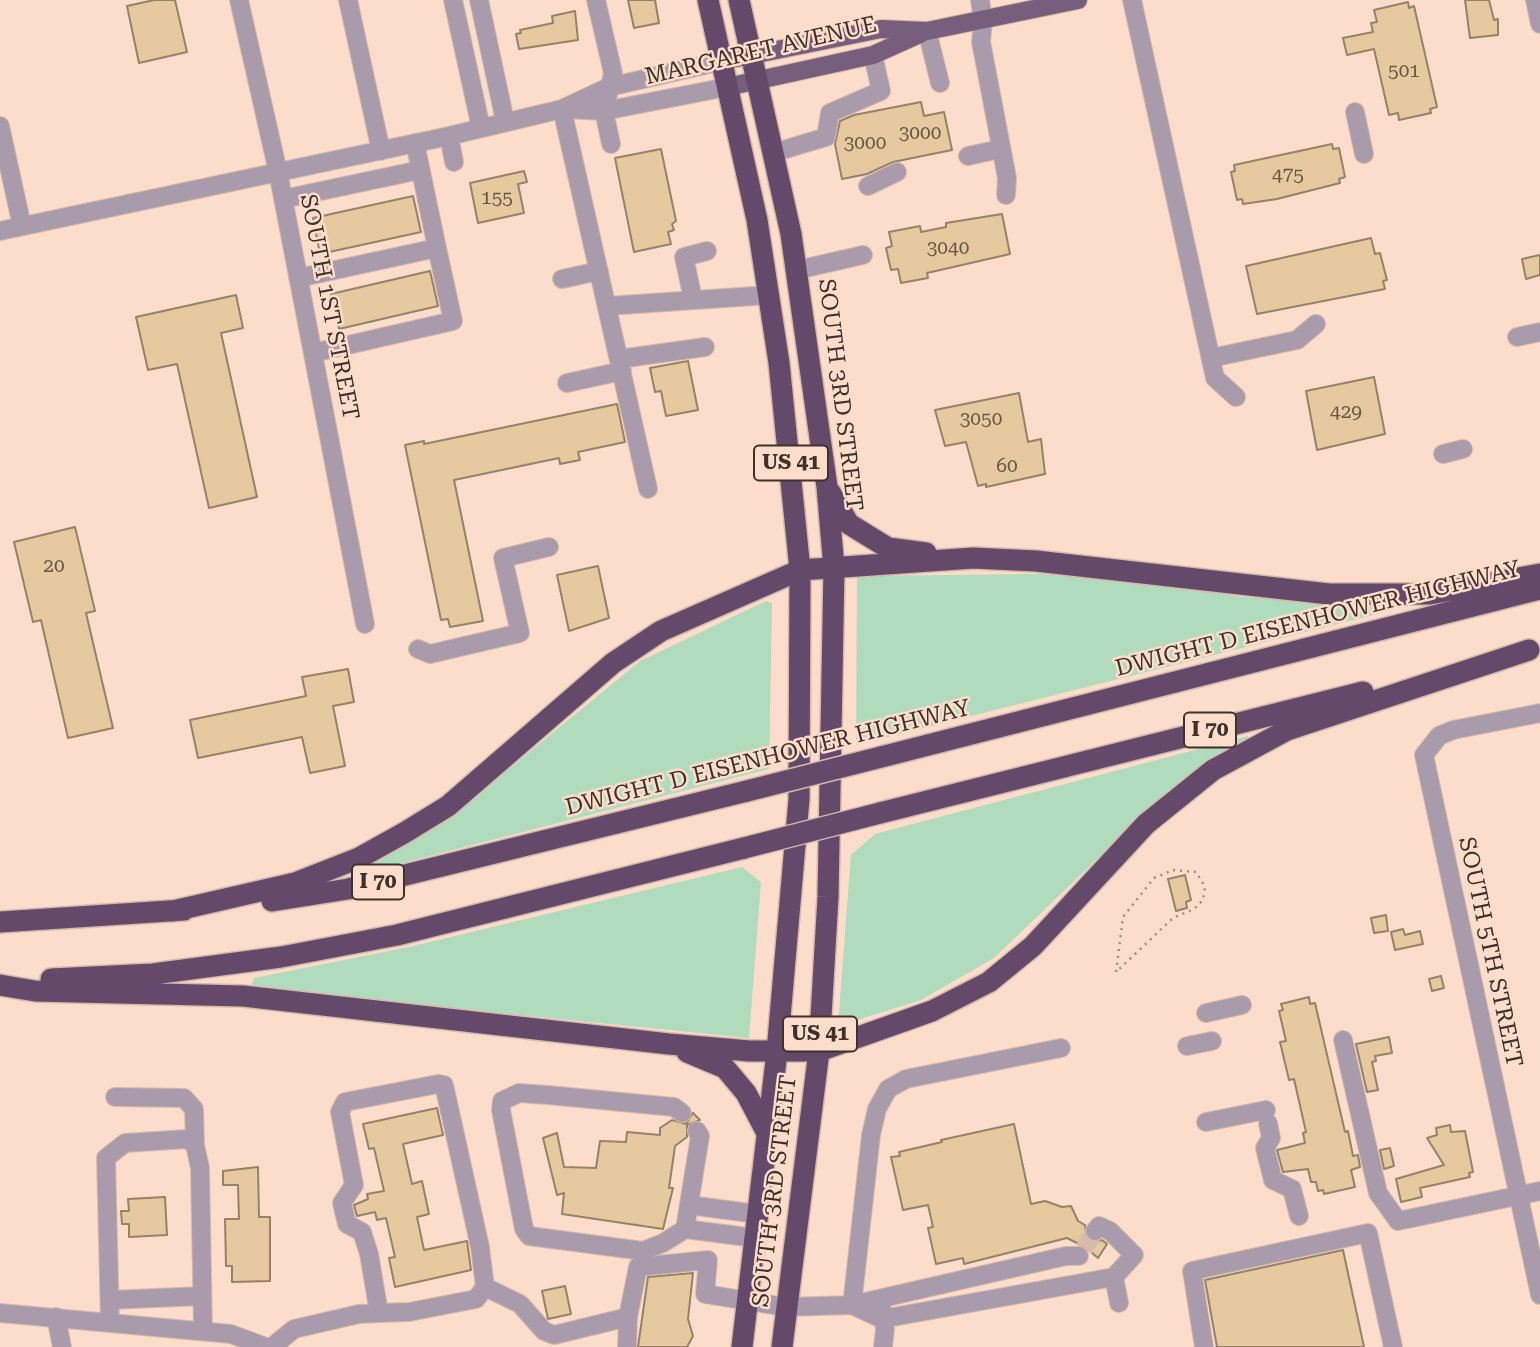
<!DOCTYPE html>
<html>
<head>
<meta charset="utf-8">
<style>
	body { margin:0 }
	canvas { display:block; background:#fcdcca }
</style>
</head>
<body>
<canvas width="1540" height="1347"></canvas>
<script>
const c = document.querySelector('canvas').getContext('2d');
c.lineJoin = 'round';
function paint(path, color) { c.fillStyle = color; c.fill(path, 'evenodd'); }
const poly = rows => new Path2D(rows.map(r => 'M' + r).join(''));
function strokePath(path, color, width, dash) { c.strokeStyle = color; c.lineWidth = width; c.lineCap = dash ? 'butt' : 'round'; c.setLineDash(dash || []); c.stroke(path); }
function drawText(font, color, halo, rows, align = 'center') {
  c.font = font + ' "Roboto Serif",serif'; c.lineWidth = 5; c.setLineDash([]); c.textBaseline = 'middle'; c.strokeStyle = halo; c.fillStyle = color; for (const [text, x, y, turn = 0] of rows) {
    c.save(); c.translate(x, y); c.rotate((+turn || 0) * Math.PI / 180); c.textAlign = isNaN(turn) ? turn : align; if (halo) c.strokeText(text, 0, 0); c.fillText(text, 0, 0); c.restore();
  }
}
paint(poly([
	[1041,574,1192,588,1240,597,1362,603,1383,601,1385,612,856,745,857,576],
	[766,601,772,603,769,769,351,876,349,871,454,814,640,661],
	[1248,736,1249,742,1174,792,1170,789,994,958,921,1000,838,1026,851,855,875,834],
	[742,867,761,882,749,1038,251,988,254,978,409,947]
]), '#b0dbbc');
const building = poly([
	[154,0,175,0,187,52,139,63,127,6,154,0],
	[628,0,655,0,659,23,634,28,628,0],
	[1465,0,1489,0,1494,20,1498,19,1498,35,1470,38,1465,0],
	[1408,2,1409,8,1414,6,1437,107,1430,109,1431,113,1399,120,1398,113,1389,115,1374,49,1347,55,1343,38,1373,32,1371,23,1377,22,1374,10,1408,2],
	[575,11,578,40,519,49,516,34,521,33,520,30,553,23,552,16,575,11],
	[921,102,924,116,944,112,952,150,893,162,867,174,842,179,835,144,840,121,854,115,921,102],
	[1332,144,1333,149,1339,148,1345,177,1339,179,1340,183,1277,199,1243,204,1242,199,1237,200,1231,172,1235,171,1234,165,1332,144],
	[661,149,676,221,672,224,674,230,668,232,671,244,634,252,615,158,661,149],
	[524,171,527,182,518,184,524,213,478,223,470,183,524,171],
	[413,196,421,232,320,254,313,218,413,196],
	[1002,214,1010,254,927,273,928,278,901,283,898,269,891,270,886,248,892,246,889,232,920,226,921,232,946,227,946,223,1002,214],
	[1371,238,1375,254,1380,253,1387,280,1383,281,1385,289,1257,314,1246,266,1371,238],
	[1540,255,1540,275,1526,279,1522,259,1540,255],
	[430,271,438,306,339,329,331,294,430,271],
	[236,295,243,328,221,333,257,497,209,508,177,364,148,370,136,317,236,295],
	[688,361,698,410,666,416,661,391,655,392,650,368,688,361],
	[1374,377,1385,434,1317,450,1306,391,1374,377],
	[1019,393,1028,442,1041,439,1045,474,986,487,986,484,978,486,966,442,945,446,935,410,1019,393],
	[617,404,625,442,578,452,580,460,560,464,559,458,454,480,483,621,450,627,448,619,441,620,405,445,424,441,424,444,617,404],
	[75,527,95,611,86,613,113,728,68,738,41,620,33,622,14,542,75,527],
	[598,566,609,618,569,631,557,575,598,566],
	[348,669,354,702,333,706,345,766,310,773,302,737,198,758,190,720,306,696,302,677,348,669],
	[1185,875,1191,900,1186,902,1187,908,1176,911,1168,879,1185,875],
	[1386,915,1388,931,1374,933,1371,918,1386,915],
	[1403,929,1405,935,1420,931,1423,944,1395,950,1391,932,1403,929],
	[1441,976,1444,988,1432,991,1429,979,1441,976],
	[1309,997,1310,1004,1315,1003,1345,1132,1348,1131,1353,1156,1358,1155,1360,1167,1351,1170,1355,1187,1324,1194,1323,1190,1318,1191,1316,1182,1311,1182,1308,1169,1283,1172,1277,1150,1305,1143,1303,1133,1306,1132,1294,1079,1289,1080,1280,1042,1286,1041,1279,1011,1283,1010,1281,1004,1309,997],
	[1389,1037,1392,1053,1375,1056,1376,1061,1372,1062,1378,1090,1367,1092,1356,1044,1389,1037],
	[437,1108,443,1135,403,1144,412,1184,422,1181,429,1214,417,1217,424,1250,467,1241,471,1270,395,1287,389,1258,395,1257,386,1218,377,1220,375,1212,357,1216,354,1205,368,1199,367,1194,384,1191,374,1148,369,1149,363,1124,437,1108],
	[693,1113,700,1120,687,1125,687,1137,675,1146,669,1188,673,1188,663,1229,562,1214,564,1193,557,1195,543,1138,557,1133,564,1167,596,1168,600,1141,626,1142,627,1132,660,1135,660,1128,672,1120,686,1124,693,1113],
	[1014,1124,1031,1204,1045,1201,1062,1207,1071,1206,1078,1221,1085,1225,1087,1239,1094,1242,1102,1240,1107,1244,1098,1258,1085,1247,1067,1238,964,1264,963,1258,936,1264,928,1228,933,1227,928,1205,903,1210,891,1157,900,1156,899,1152,942,1142,941,1140,1014,1124],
	[1450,1125,1451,1132,1465,1131,1473,1172,1469,1173,1470,1177,1420,1188,1422,1197,1401,1202,1396,1179,1444,1165,1427,1138,1437,1135,1436,1128,1450,1125],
	[1390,1148,1394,1166,1384,1169,1380,1150,1390,1148],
	[258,1167,259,1217,270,1217,270,1281,232,1282,232,1266,226,1266,225,1219,239,1219,238,1185,223,1185,223,1171,258,1167],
	[165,1197,167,1235,129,1237,129,1224,122,1224,121,1211,129,1211,128,1199,165,1197],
	[1343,1250,1364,1347,1217,1347,1205,1280,1343,1250],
	[693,1273,688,1319,693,1336,687,1347,638,1347,648,1277,693,1273],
	[565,1286,571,1314,548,1319,542,1291,565,1286]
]);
paint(building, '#e7c99f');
strokePath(building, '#958269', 2);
strokePath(poly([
	[1084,1249,1095,1231]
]), '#d6baaa', 18, [18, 9]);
const minor = poly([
	[239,0,278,172,365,624],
	[348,0,381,151],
	[453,0,481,128],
	[479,0,505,121],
	[596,0,613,73,604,111,611,144],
	[980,0,983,20,981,42,1007,178,1006,195],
	[1132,0,1215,378,1236,397],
	[1535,0,1540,24],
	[927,31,940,83],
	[562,109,648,489],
	[565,109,604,111,727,87],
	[1355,112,1364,154],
	[0,126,22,226],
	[449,136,454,162],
	[773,153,826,137,830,113,881,91,873,55],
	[968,156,1000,149],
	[868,186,897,172],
	[283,199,420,170],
	[0,231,449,136,562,109,609,87,722,61],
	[797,270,863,255],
	[298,278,437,248,415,143],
	[562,279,599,271],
	[693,299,684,257,707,251],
	[607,306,769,295],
	[1517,337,1540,332],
	[313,353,453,321,437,248],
	[1211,358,1297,340,1316,324],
	[619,359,705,347],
	[567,383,622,371],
	[1443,454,1463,449],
	[418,649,430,654,520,633,503,558,549,547],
	[1540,713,1453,730,1439,736,1424,755,1540,1295],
	[1206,1013,1242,1005],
	[1343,1040,1378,1193,1398,1221,1540,1191],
	[1187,1046,1212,1041],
	[115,1097,184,1098,194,1109,195,1145],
	[682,1113,674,1107,548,1095,519,1093,502,1101,501,1110,524,1229,529,1236,643,1251,663,1243,685,1229,700,1136,697,1131],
	[1206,1122,1266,1110],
	[1268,1123,1271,1138,1265,1148,1273,1180,1292,1189,1299,1216],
	[689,1205,757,1214],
	[685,1229,755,1238],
	[1114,1277,1119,1303],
	[485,1287,520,1304,544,1331,554,1335,628,1317],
	[110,1300,202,1296],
	[852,1305,882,1319,1114,1277,1134,1255,1110,1231,1099,1226,1095,1231],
	[852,1305,1066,1256,1079,1256],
	[882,1309,885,1329,883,1347],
	[0,1313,231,1334,266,1347],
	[56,1317,62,1347],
	[110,1323,106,1158,125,1143,187,1139,195,1145,200,1168,203,1331],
	[272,1347,294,1329,359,1314,379,1313,409,1312,476,1299,485,1287,480,1247,444,1085,438,1084,345,1102,340,1112,354,1185,342,1203,347,1224,362,1232,369,1254,379,1313],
	[627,1347,628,1317,638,1267,708,1260,705,1294,786,1307,852,1305,871,1135,877,1109,888,1089,906,1079,1061,1048],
	[1204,1347,1192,1271,1368,1233,1393,1347]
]);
const major = poly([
	[722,61,881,29,927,31,1078,0],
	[727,87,873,55,922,33]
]);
const highway = poly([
	[708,0,757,220,779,363,800,570,799,799,777,1052,742,1347],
	[739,0,791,234,827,487,834,568,828,897,819,1051,782,1347],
	[830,492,849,524,888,548,926,553],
	[881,757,1540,589],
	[880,813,1363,692],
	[272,901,348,889,747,791],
	[173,911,295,883,359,858,404,833,448,806,613,663,661,631,800,570,973,558,1036,561,1329,594,1430,594,1540,574],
	[0,922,184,910],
	[51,979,153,974,281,957,397,935,744,848],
	[0,985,35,991,243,996,669,1044,749,1051,819,1051,932,1011,989,982,1033,946,1146,824,1213,770,1287,730,1529,650],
	[687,1052,725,1068,746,1093,767,1133]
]);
strokePath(minor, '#d6baaa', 20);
strokePath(major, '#d6baaa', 20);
strokePath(highway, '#d6baaa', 24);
strokePath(poly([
	[1173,870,1196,872,1205,887,1203,900,1194,909,1173,918,1116,972,1123,917,1154,878,1173,870]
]), '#a28b7f', 2.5, [2, 5]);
strokePath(minor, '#a99bac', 18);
strokePath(major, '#775e7c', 18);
strokePath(highway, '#65496b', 21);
const highwayBridge = poly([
	[747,791,881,757],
	[744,848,880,813]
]);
strokePath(highwayBridge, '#d6baaa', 24, []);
strokePath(highwayBridge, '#65496b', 21);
drawText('19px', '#685747', null, [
	["501",1404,71],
	["3000",920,133],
	["3000",865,143],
	["475",1288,175],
	["155",497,198],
	["3040",948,248],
	["429",1346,412],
	["3050",981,419],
	["60",1007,466],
	["20",54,566]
]);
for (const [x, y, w] of [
	[791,463,74],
	[1210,730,52],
	[378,882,52],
	[820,1034,74]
]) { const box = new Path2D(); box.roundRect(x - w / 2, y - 17.5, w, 35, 5); c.fillStyle = '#fcdcca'; c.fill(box); strokePath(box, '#3d312a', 2); }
drawText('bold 21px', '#3d312a', null, [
	["US 41",791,463],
	["I 70",1210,730],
	["I 70",378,882],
	["US 41",820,1034]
]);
drawText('23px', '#3d312a', '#fcdcca', [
	["MARGARET AVENUE",761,51,-13],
	["SOUTH 1ST STREET",329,307,79],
	["SOUTH 3RD STREET",840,395,83],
	["DWIGHT D EISENHOWER HIGHWAY",1318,619,-14],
	["DWIGHT D EISENHOWER HIGHWAY",768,758,-14],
	["SOUTH 5TH STREET",1490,952,78],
	["SOUTH 3RD STREET",775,1191,-83]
]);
</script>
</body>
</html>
